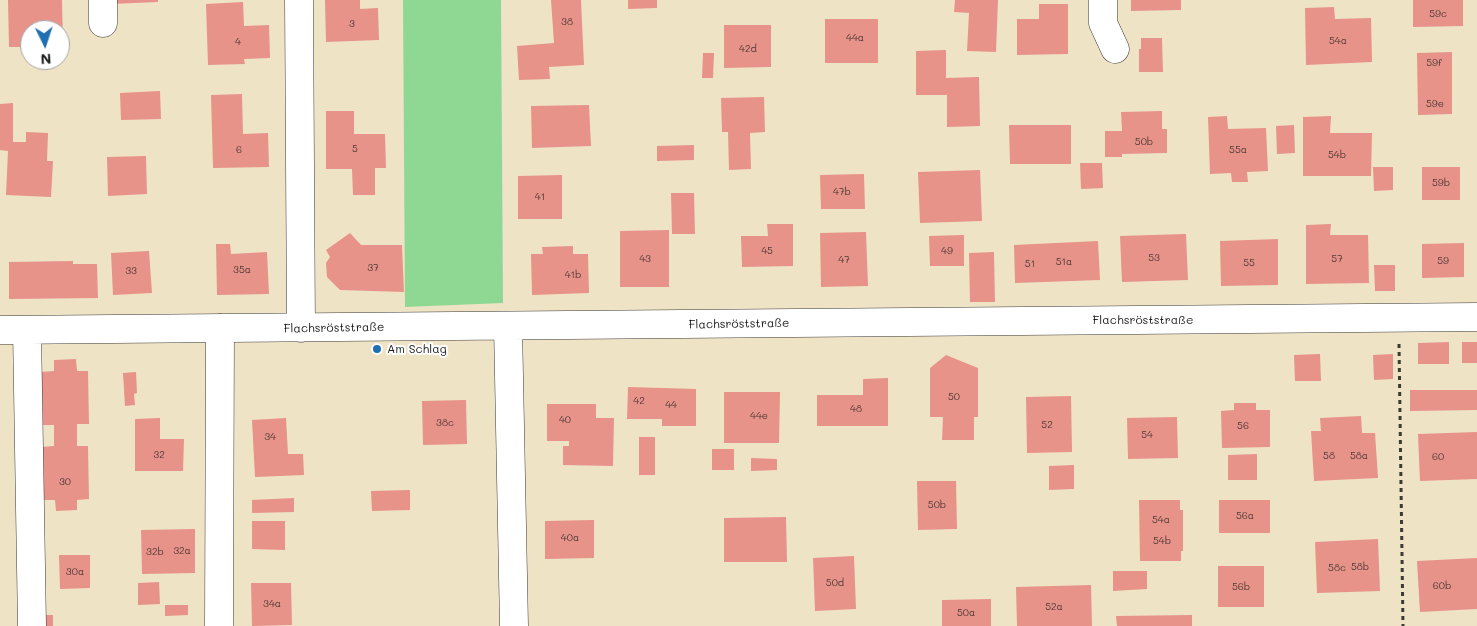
<!DOCTYPE html>
<html>
<head>
<meta charset="utf-8">
<style>
	body { margin:0 }
	#map { position:relative; width:1477px; height:626px; overflow:hidden; background:#efe3c6; font-family:Mali,sans-serif }
	canvas { display:block }
	.north { position:absolute; left:20px; top:20px; width:50px; height:50px; box-sizing:border-box; background:#fff; border:1px solid #a4a4a4; border-radius:50%; rotate:176deg; font-size:14px; font-weight:700; line-height:20px; text-align:center; color:#1c1c1c }
	.north::after { content:''; display:block; margin:auto; width:18px; height:22px; background:#1f6fb2; clip-path:polygon(50% 0,100% 100%,50% 72%,0 100%) }
</style>
</head>
<body>
<div id="map">
<canvas width="1477" height="626"></canvas>
<div class="north">N</div>
</div>
<script>
const c = document.querySelector('canvas').getContext('2d');
c.lineJoin = 'round';
function paint(path, color) { c.fillStyle = color; c.fill(path, 'evenodd'); }
const poly = rows => new Path2D(rows.map(r => 'M' + r).join(''));
function strokePath(path, color, width, dash) { c.strokeStyle = color; c.lineWidth = width; c.lineCap = dash ? 'butt' : 'round'; c.setLineDash(dash || []); c.stroke(path); }
function drawText(font, color, halo, rows, align = 'center') {
  c.font = font + ' Mali,sans-serif'; c.lineWidth = 4; c.setLineDash([]); c.textBaseline = 'middle'; c.strokeStyle = halo; c.fillStyle = color; for (const [text, x, y, turn = 0] of rows) {
    c.save(); c.translate(x, y); c.rotate((+turn || 0) * Math.PI / 180); c.textAlign = isNaN(turn) ? turn : align; if (halo) c.strokeText(text, 0, 0); c.fillText(text, 0, 0); c.restore();
  }
}
paint(poly([
	[403,0,501,0,503,303,405,307]
]), '#8ed894');
paint(poly([
	[8,0,62,0,63,45,60,46,60,30,30,30,30,47,9,47],
	[110,0,158,0,158,2,111,4],
	[325,0,360,0,360,9,378,8,379,40,326,42],
	[551,0,581,0,584,65,549,67,550,79,519,80,517,46,554,43],
	[628,0,657,0,657,8,628,9],
	[955,0,998,0,996,52,967,51,969,13,954,12],
	[1131,0,1181,0,1181,10,1131,11],
	[1413,0,1463,0,1463,26,1413,27],
	[243,2,244,26,269,25,270,58,244,59,245,64,208,65,206,4],
	[1039,4,1068,4,1068,54,1017,55,1017,19,1039,19],
	[1334,7,1335,19,1371,18,1372,62,1306,65,1305,8],
	[825,19,878,19,878,63,825,63],
	[724,25,771,25,771,67,724,68],
	[1141,38,1162,38,1163,72,1139,72,1139,49,1141,49],
	[946,50,946,78,979,77,980,126,947,127,947,95,916,95,916,51],
	[1452,52,1452,114,1418,115,1417,53],
	[703,53,714,53,713,78,702,78],
	[160,91,161,119,121,120,120,93],
	[242,94,243,134,268,133,269,167,213,168,211,95],
	[764,97,765,132,750,133,751,169,729,170,728,132,722,132,721,98],
	[13,103,13,142,26,142,26,132,48,133,47,161,53,161,51,197,6,195,8,151,0,150,0,104],
	[589,105,591,146,532,148,531,106],
	[326,111,354,111,354,134,385,134,386,168,375,168,375,195,353,195,352,169,326,169],
	[1162,111,1162,129,1167,129,1167,153,1122,154,1122,157,1105,157,1105,131,1122,131,1121,112],
	[1227,116,1228,129,1266,128,1268,171,1247,172,1248,182,1232,182,1231,173,1210,174,1208,117],
	[1331,116,1330,133,1372,133,1371,176,1303,176,1303,117],
	[1009,125,1071,125,1071,164,1010,164],
	[1294,125,1295,153,1277,154,1276,126],
	[694,145,694,160,657,161,657,146],
	[146,156,147,194,108,196,107,157],
	[1080,163,1102,163,1103,188,1081,189],
	[1373,167,1393,167,1393,190,1374,191],
	[1422,167,1460,167,1460,200,1422,200],
	[980,170,982,221,920,223,918,172],
	[864,174,865,209,821,209,820,175],
	[562,175,562,219,518,219,518,176],
	[671,193,694,193,695,234,672,234],
	[767,224,793,224,793,266,742,267,741,236,768,236],
	[1331,224,1330,235,1368,235,1369,283,1306,284,1306,225],
	[669,230,669,287,620,287,620,231],
	[866,232,868,286,821,287,820,233],
	[350,233,361,245,402,245,404,292,340,290,327,277,326,263,330,257,326,250],
	[1186,234,1188,280,1122,282,1120,236],
	[964,235,964,266,930,266,929,236],
	[1278,239,1278,285,1221,286,1220,241],
	[1098,241,1100,280,1015,283,1014,245],
	[1464,243,1464,277,1422,278,1422,244],
	[216,244,230,244,231,254,267,252,269,294,217,295],
	[573,246,573,254,588,254,589,293,532,295,531,254,543,254,542,247],
	[149,251,152,293,113,295,111,253],
	[994,252,995,302,970,302,969,253],
	[73,261,73,264,97,264,98,298,9,299,9,262],
	[1374,265,1395,265,1395,291,1375,291],
	[1449,342,1449,364,1418,364,1418,343],
	[1462,342,1477,342,1477,363,1462,363],
	[1320,354,1321,381,1295,381,1294,355],
	[1393,354,1393,379,1374,380,1373,355],
	[946,355,978,368,978,417,974,417,974,440,942,440,943,417,930,417,930,368],
	[76,359,77,371,88,371,89,424,77,424,77,446,88,446,89,499,77,500,77,510,56,511,55,500,42,500,41,447,54,446,54,425,42,425,40,372,54,371,54,360],
	[136,372,137,393,134,394,135,405,125,406,123,373],
	[888,378,888,426,817,426,817,395,863,395,863,379],
	[628,387,696,389,696,426,662,426,662,419,627,419],
	[1410,390,1477,390,1477,410,1410,411],
	[724,392,780,392,779,443,724,443],
	[1071,396,1072,452,1027,453,1026,397],
	[466,400,467,444,423,445,422,401],
	[1234,403,1256,403,1256,410,1270,410,1270,447,1222,448,1221,411,1234,410],
	[547,404,596,404,596,418,614,418,613,466,563,465,563,446,569,446,569,441,547,441],
	[1361,416,1362,433,1375,433,1378,478,1314,481,1311,431,1321,431,1320,418],
	[1177,417,1178,458,1128,459,1127,418],
	[160,418,160,439,184,439,183,471,135,471,135,419],
	[286,418,288,454,303,454,304,475,255,477,252,420],
	[1477,432,1477,479,1420,481,1418,434],
	[639,437,655,437,655,475,639,475],
	[712,449,734,449,734,470,712,470],
	[1257,454,1257,480,1228,480,1228,455],
	[751,458,777,459,777,470,751,471],
	[1074,465,1074,489,1049,490,1049,466],
	[917,481,956,481,957,529,918,530],
	[410,490,410,510,372,511,371,491],
	[294,498,294,512,252,513,252,500],
	[1139,500,1180,500,1180,510,1183,510,1183,551,1181,551,1181,561,1140,561],
	[1219,500,1270,500,1270,533,1219,533],
	[786,517,787,562,724,562,724,518],
	[594,520,594,558,545,559,545,521],
	[252,521,285,521,285,550,252,549],
	[195,529,195,573,142,574,141,530],
	[1378,539,1380,591,1317,593,1315,542],
	[59,555,90,555,90,588,60,589],
	[854,556,856,609,815,611,813,558],
	[1477,558,1477,609,1420,612,1417,561],
	[1218,566,1264,566,1264,607,1218,607],
	[1113,571,1147,571,1147,589,1113,591],
	[159,582,160,604,138,605,138,583],
	[251,583,291,583,292,625,252,626],
	[1091,585,1092,626,1017,626,1016,587],
	[991,599,991,626,942,626,942,600],
	[165,605,188,605,188,615,165,616],
	[36,615,53,615,53,626,37,626],
	[1192,615,1192,626,1117,626,1116,616]
]), '#e79389');
const minor = poly([
	[103,0,103,23],
	[299,0,301,328],
	[1103,0,1103,23,1115,49],
	[508,326,514,626],
	[0,330,1477,317],
	[27,330,32,626],
	[219,626,220,328]
]);
strokePath(minor, '#3c3a36', 29);
strokePath(poly([
	[1399,344,1403,626]
]), '#3c3a36', 3, [4, 4]);
strokePath(minor, '#fff', 28);
for (const [x, y, r, color] of [
	[377,349,5,"#1f6fb2"]
]) { const dot = new Path2D(); dot.arc(x, y, r, 0, 2 * Math.PI); c.fillStyle = color; c.fill(dot); strokePath(dot, '#fff', 2); }
drawText('10px', '#4f3a37', null, [
	["59c",1438,14],
	["38",567,22],
	["3",352,24],
	["44a",855,38],
	["54a",1338,41],
	["4",238,42],
	["42d",748,49],
	["59f",1434,63],
	["59e",1435,104],
	["50b",1144,142],
	["5",355,149],
	["6",239,150],
	["55a",1238,150],
	["54b",1337,155],
	["59b",1441,183],
	["47b",842,192],
	["41",540,197],
	["45",767,251],
	["49",947,251],
	["53",1154,258],
	["43",645,259],
	["57",1337,259],
	["47",844,260],
	["59",1443,261],
	["51a",1064,262],
	["55",1249,263],
	["51",1030,264],
	["37",373,268],
	["35a",242,270],
	["33",131,271],
	["41b",573,275],
	["50",954,397],
	["42",639,401],
	["44",671,405],
	["48",856,409],
	["44e",759,416],
	["40",565,420],
	["38c",445,423],
	["52",1047,425],
	["56",1243,426],
	["54",1147,435],
	["34",270,437],
	["32",159,455],
	["58",1329,456],
	["58a",1359,456],
	["60",1438,457],
	["30",65,482],
	["50b",937,505],
	["56a",1245,516],
	["54a",1161,520],
	["40a",570,538],
	["54b",1162,541],
	["32a",182,551],
	["32b",155,552],
	["58b",1360,567],
	["58c",1337,568],
	["30a",75,572],
	["50d",835,583],
	["60b",1442,586],
	["56b",1241,587],
	["34a",272,604],
	["52a",1054,607],
	["50a",966,613]
]);
drawText('12px', '#1c1c1c', '#fff', [
	["Flachsröststraße",1143,320],
	["Flachsröststraße",739,324,-1],
	["Flachsröststraße",334,328,-1]
]);
drawText('12px', '#1c1c1c', '#fff', [
	["Am Schlag",387,349]
], 'left');
</script>
</body>
</html>
